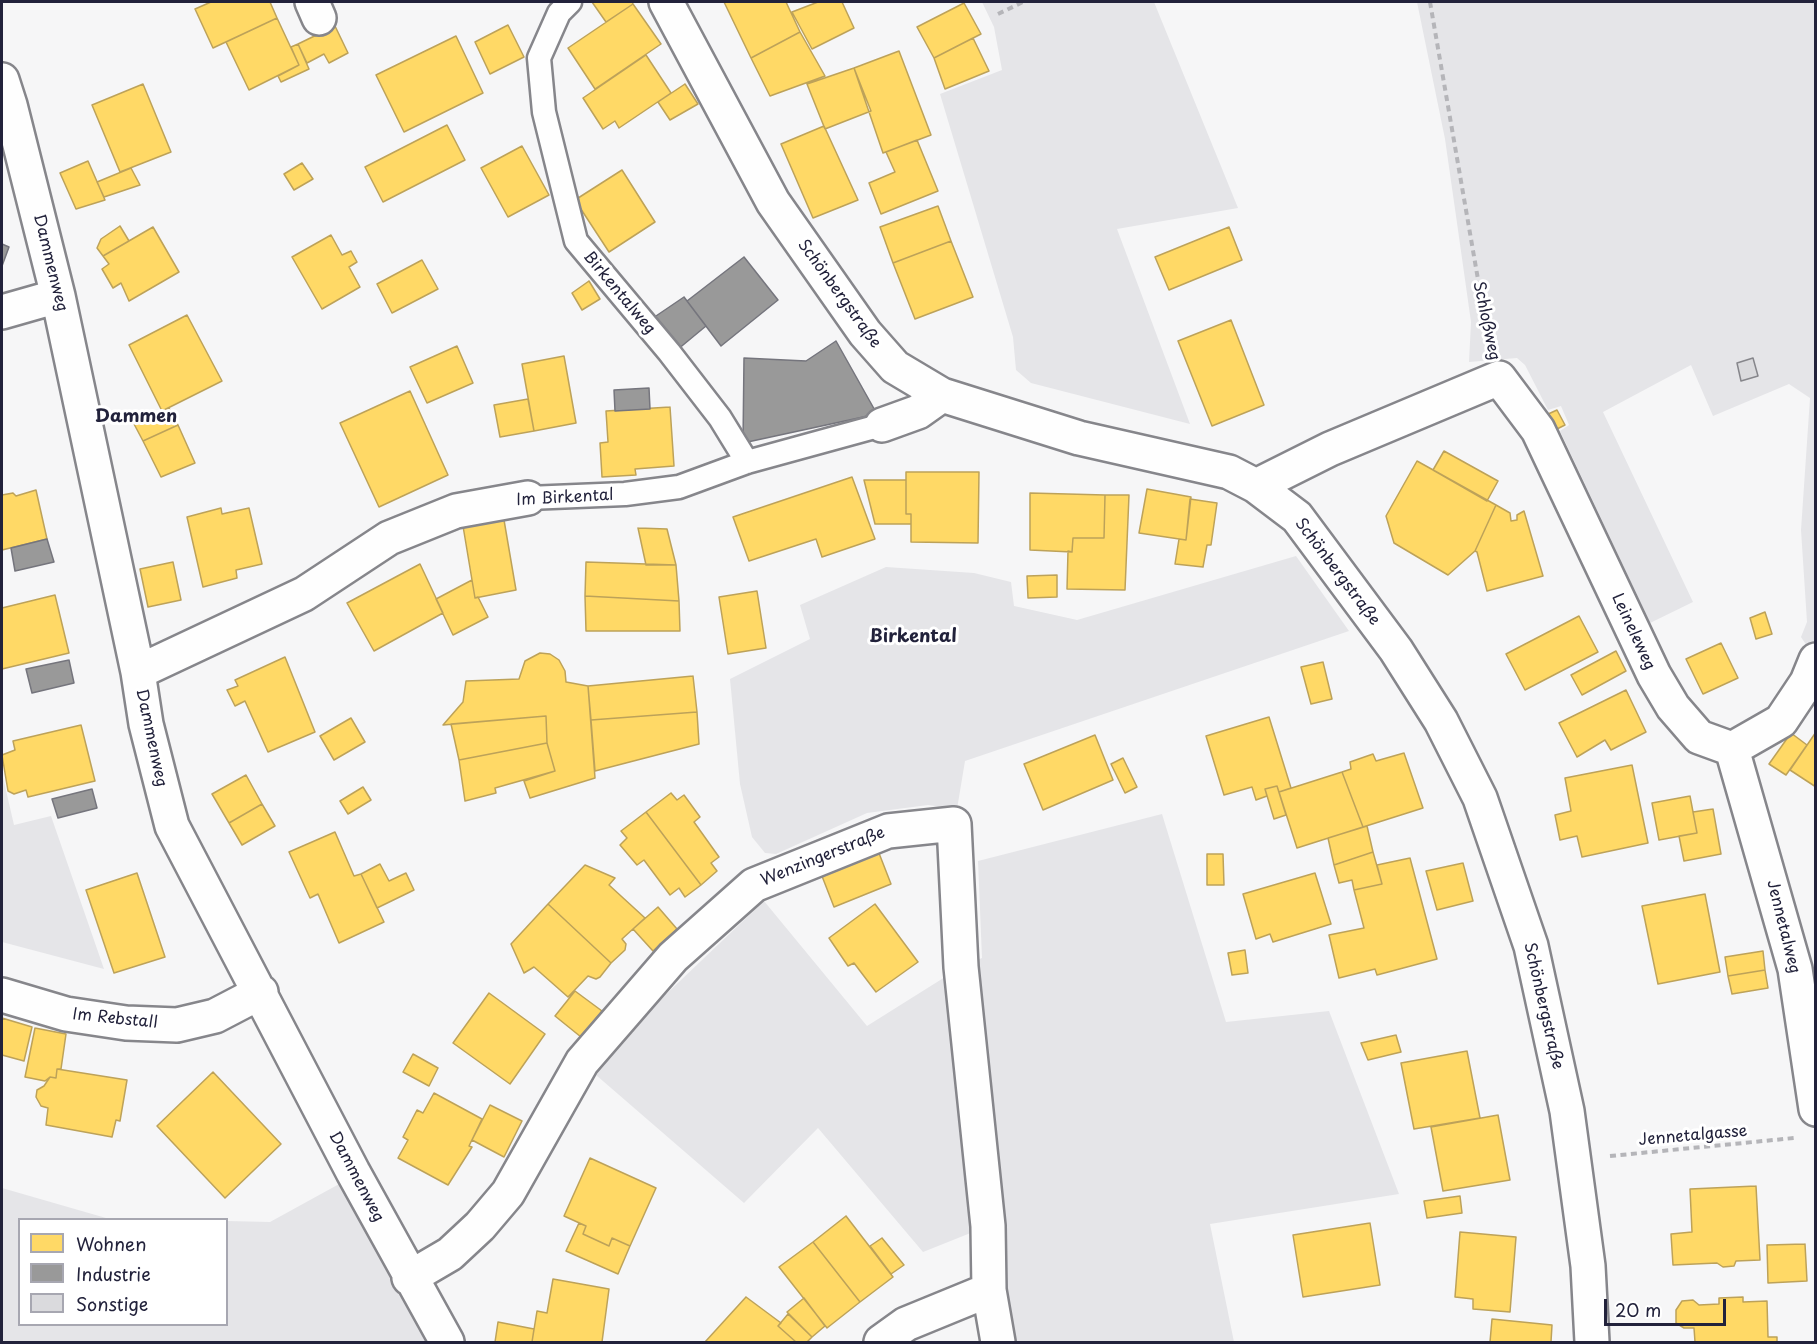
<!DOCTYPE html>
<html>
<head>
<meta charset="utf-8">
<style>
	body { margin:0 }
	#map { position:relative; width:1817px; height:1344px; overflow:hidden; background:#f6f6f7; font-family:"Playpen Sans",sans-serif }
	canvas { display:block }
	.frame { position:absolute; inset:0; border:3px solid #22223b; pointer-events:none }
	.legend { position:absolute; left:18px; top:1218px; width:210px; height:108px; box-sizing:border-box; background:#fff; border:2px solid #a7a7b1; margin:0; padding:8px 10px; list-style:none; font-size:18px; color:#22223b }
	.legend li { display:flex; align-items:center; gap:12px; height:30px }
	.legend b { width:30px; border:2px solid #a7a7b1 }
	.scale { position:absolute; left:1604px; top:1299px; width:122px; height:27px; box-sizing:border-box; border:3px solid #22223b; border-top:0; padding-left:8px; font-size:18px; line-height:21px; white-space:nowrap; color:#22223b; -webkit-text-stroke:4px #fff; paint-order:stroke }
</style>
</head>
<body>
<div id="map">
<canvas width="1817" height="1344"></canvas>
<div class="frame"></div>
<ul class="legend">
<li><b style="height:16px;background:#ffd966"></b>Wohnen</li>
<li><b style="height:16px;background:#999"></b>Industrie</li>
<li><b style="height:16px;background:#dadadd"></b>Sonstige</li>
</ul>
<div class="scale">20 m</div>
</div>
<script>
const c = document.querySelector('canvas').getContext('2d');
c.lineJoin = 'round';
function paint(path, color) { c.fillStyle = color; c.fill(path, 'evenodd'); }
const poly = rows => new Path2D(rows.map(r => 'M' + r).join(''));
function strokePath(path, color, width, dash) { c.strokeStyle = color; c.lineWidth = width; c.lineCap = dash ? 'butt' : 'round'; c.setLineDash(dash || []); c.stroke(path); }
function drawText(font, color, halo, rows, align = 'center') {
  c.font = font + ' "Playpen Sans",sans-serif'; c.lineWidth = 6; c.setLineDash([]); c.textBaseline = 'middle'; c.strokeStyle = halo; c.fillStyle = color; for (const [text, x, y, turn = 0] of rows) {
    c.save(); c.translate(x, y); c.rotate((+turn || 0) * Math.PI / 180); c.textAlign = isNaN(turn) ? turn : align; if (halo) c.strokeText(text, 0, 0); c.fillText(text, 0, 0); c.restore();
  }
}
paint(poly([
	[982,2,1154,2,1238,208,1117,229,1190,424,1031,383,1016,370,1013,337,940,94,1002,70,994,27],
	[1417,2,1815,2,1815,658,1801,637,1807,622,1801,530,1810,398,1789,384,1713,416,1691,365,1603,412,1693,602,1650,623,1560,431,1569,425,1561,406,1548,410,1525,365,1517,358,1469,362,1471,322,1458,230,1445,139],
	[1296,556,1349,631,965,761,957,809,928,805,867,813,776,854,765,853,752,837,740,784,730,679,810,639,800,605,886,567,974,573,1011,582,1014,606,1077,620],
	[2,773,14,825,51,816,104,969,2,942],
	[1162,814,1226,1022,1329,1011,1399,1194,1210,1224,1234,1342,1009,1342,988,1226,923,1252,818,1128,744,1203,596,1075,660,1000,764,901,867,1026,961,967,982,958,978,861],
	[341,1183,431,1342,2,1342,2,1188,106,1218,158,1219,20,1220,20,1324,226,1324,227,1221,270,1222]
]), '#e5e5e8');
const homes = poly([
	[211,2,270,2,277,18,213,48,195,9,211,2],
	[592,2,632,2,633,4,606,22,592,2],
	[724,2,786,2,800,32,751,58,724,2],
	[818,2,842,2,854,28,812,49,792,12,818,2],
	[964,3,981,34,934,58,917,27,964,3],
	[633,4,661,44,595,89,568,48,633,4],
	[277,18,299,65,249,90,226,42,277,18],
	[508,25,524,57,490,74,475,42,508,25],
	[335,26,348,53,329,63,324,54,307,63,298,44,335,26],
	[800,32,825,76,770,96,751,58,800,32],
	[456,36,483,93,404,132,376,75,456,36],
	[973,38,989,71,945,89,934,58,973,38],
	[298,44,309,69,281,82,278,76,299,65,291,47,298,44],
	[899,51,931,135,883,153,854,68,899,51],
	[646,55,671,93,619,128,615,121,603,129,583,98,646,55],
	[854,68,871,111,825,129,807,84,854,68],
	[143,84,171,152,120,172,92,105,143,84],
	[685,84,698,104,670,120,658,102,685,84],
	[447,125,465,160,383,202,365,167,447,125],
	[824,126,858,200,813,218,781,144,824,126],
	[917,140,938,191,881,214,869,183,895,172,886,152,917,140],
	[522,146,549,195,508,217,481,168,522,146],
	[88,161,105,200,76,209,60,173,88,161],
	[302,163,313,179,294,190,284,174,302,163],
	[131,168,140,185,104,197,97,182,131,168],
	[622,170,655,222,609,252,575,200,622,170],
	[938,206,951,241,893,263,880,227,938,206],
	[120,226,129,241,103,256,97,248,101,239,120,226],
	[153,227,179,272,129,301,121,283,113,288,102,269,109,264,103,256,153,227],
	[1229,227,1242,260,1169,290,1155,257,1229,227],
	[331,235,342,255,351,251,357,262,349,267,360,287,322,309,292,257,331,235],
	[951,241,973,297,915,319,893,263,951,241],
	[422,260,438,289,392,313,377,284,422,260],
	[589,281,600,299,582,310,572,293,589,281],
	[187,315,222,381,162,411,129,345,187,315],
	[1231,320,1264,405,1212,426,1178,341,1231,320],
	[457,346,473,383,427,403,410,367,457,346],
	[564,356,576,423,534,431,522,364,564,356],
	[410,391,448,475,379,507,340,423,410,391],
	[528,399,534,431,500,437,494,405,528,399],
	[670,407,674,466,635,469,636,475,602,477,600,443,608,442,606,411,670,407],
	[169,408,178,425,143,441,134,424,169,408],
	[1557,410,1565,425,1553,431,1546,415,1557,410],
	[178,425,195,463,161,477,143,441,178,425],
	[1444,451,1498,481,1487,501,1433,470,1444,451],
	[1417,461,1496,505,1475,551,1448,575,1394,543,1386,516,1417,461],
	[906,472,979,472,978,543,911,542,911,514,906,514,906,472],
	[852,477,875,539,822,557,816,539,749,561,733,517,852,477],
	[864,480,906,480,906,514,911,514,911,524,875,524,864,480],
	[1147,489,1191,497,1186,540,1139,533,1147,489],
	[36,490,47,539,2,550,2,495,13,493,16,496,36,490],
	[1030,493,1105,495,1104,538,1073,538,1072,552,1030,550,1030,493],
	[1105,495,1129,495,1125,590,1067,589,1068,551,1072,552,1073,538,1104,538,1105,495],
	[1190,499,1217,503,1211,545,1207,545,1203,567,1175,564,1179,539,1186,540,1190,499],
	[1496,505,1510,513,1511,521,1517,520,1517,515,1524,511,1543,576,1487,591,1477,552,1475,551,1496,505],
	[221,508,222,514,249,508,262,564,236,570,237,578,203,587,187,517,221,508],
	[504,520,516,590,475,598,463,526,504,520],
	[638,528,667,529,676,565,646,565,638,528],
	[173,562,181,600,148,607,140,569,173,562],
	[586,562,676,565,679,601,585,596,586,562],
	[420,564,443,613,374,651,347,603,420,564],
	[1057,575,1057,597,1028,598,1027,576,1057,575],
	[472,580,475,598,478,597,488,617,453,635,436,599,472,580],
	[757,591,766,648,728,654,719,597,757,591],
	[55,595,69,653,2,669,2,608,55,595],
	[585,596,679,601,680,631,586,631,585,596],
	[1765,612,1772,634,1756,639,1750,618,1765,612],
	[1579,616,1598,652,1525,690,1506,654,1579,616],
	[1721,643,1738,678,1703,694,1686,659,1721,643],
	[1616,651,1626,671,1582,695,1571,675,1616,651],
	[540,653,550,654,559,660,565,671,566,682,588,686,595,778,530,798,524,781,555,771,547,743,546,716,443,725,463,702,466,681,519,679,525,661,540,653],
	[285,657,315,732,268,752,245,701,235,706,227,690,238,686,235,680,285,657],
	[1323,662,1332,699,1311,704,1301,667,1323,662],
	[693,676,697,712,591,720,588,686,693,676],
	[1626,690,1646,732,1611,750,1605,740,1577,757,1559,723,1626,690],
	[697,712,699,744,595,771,591,720,697,712],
	[546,716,547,743,459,760,451,724,546,716],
	[1269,717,1291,788,1279,792,1277,786,1265,789,1267,796,1256,800,1252,787,1224,795,1206,736,1269,717],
	[351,718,365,742,334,760,320,736,351,718],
	[81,725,95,781,28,797,26,790,14,794,8,791,2,755,15,750,13,741,81,725],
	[1816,732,1816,787,1790,770,1816,732],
	[1791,733,1807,745,1786,775,1769,764,1791,733],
	[1095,735,1113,780,1043,810,1024,764,1095,735],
	[547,743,555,771,495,788,496,793,465,801,459,760,547,743],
	[1404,753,1423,808,1363,827,1342,772,1351,769,1350,762,1373,754,1376,761,1404,753],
	[1123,758,1137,787,1125,793,1111,764,1123,758],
	[1632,765,1648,843,1582,857,1577,836,1560,840,1555,815,1571,811,1565,778,1632,765],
	[1342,772,1363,827,1297,848,1279,792,1342,772],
	[246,775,262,804,229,823,212,794,246,775],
	[1277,786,1286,815,1274,819,1265,789,1277,786],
	[363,787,371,800,348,814,340,801,363,787],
	[671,793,677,800,684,795,700,817,694,822,719,857,711,863,717,871,701,885,646,812,671,793],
	[1690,796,1697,833,1659,840,1652,803,1690,796],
	[262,804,275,826,242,845,229,823,262,804],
	[1713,809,1721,854,1684,861,1679,836,1697,833,1693,812,1713,809],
	[646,812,701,885,685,897,679,888,670,895,644,860,637,865,620,845,627,838,621,831,646,812],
	[1367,826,1373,852,1334,865,1328,838,1367,826],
	[335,832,354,876,361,874,384,922,339,943,318,894,310,898,289,852,335,832],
	[877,848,891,884,834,907,820,871,877,848],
	[1373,852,1382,884,1354,890,1352,880,1339,883,1334,865,1373,852],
	[1207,854,1223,854,1224,885,1207,885,1207,854],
	[1410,858,1437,959,1377,975,1375,969,1339,978,1329,935,1364,928,1354,890,1382,884,1377,865,1410,858],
	[1463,863,1473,901,1437,910,1426,871,1463,863],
	[380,864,389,881,406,873,414,890,377,908,361,874,380,864],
	[585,865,615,878,609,885,645,918,622,939,626,944,625,950,611,963,548,904,585,865],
	[137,873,165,957,114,973,86,890,137,873],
	[1315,873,1331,924,1273,942,1270,934,1256,939,1243,894,1315,873],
	[1705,894,1720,972,1658,984,1642,906,1705,894],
	[548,904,611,963,600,977,596,979,588,976,568,997,534,967,524,973,511,944,548,904],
	[875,904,918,962,876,992,854,963,848,966,829,938,875,904],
	[658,907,677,929,653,951,633,929,658,907],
	[1245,950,1248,973,1232,975,1228,953,1245,950],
	[1763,951,1765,970,1728,976,1725,957,1763,951],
	[1765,970,1768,988,1732,994,1728,976,1765,970],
	[575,991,602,1011,581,1037,555,1016,575,991],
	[489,993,545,1034,510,1084,453,1043,489,993],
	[2,1018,32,1027,24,1061,2,1055,2,1018],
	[35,1028,66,1034,61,1069,57,1069,56,1078,50,1077,45,1081,25,1077,35,1028],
	[1396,1035,1401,1052,1368,1060,1361,1043,1396,1035],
	[1467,1051,1480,1118,1414,1129,1401,1063,1467,1051],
	[413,1054,438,1068,429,1086,403,1072,413,1054],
	[57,1069,127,1080,120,1121,116,1120,112,1137,46,1125,48,1108,41,1106,36,1097,37,1090,44,1086,50,1077,56,1078,57,1069],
	[213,1072,281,1144,225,1198,157,1126,213,1072],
	[434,1093,482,1119,469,1146,472,1147,448,1185,398,1158,408,1140,403,1137,417,1110,423,1113,434,1093],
	[490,1105,522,1121,504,1157,472,1140,490,1105],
	[1498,1115,1510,1180,1443,1191,1431,1127,1498,1115],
	[590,1158,656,1188,630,1246,612,1238,609,1246,583,1234,586,1226,564,1216,590,1158],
	[1756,1186,1760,1260,1736,1261,1734,1266,1723,1267,1717,1263,1673,1265,1671,1234,1692,1232,1690,1189,1756,1186],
	[1460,1196,1462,1213,1427,1218,1424,1201,1460,1196],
	[846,1216,893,1277,860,1302,813,1242,846,1216],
	[579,1223,586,1226,583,1234,609,1246,612,1238,630,1246,618,1274,566,1251,579,1223],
	[1370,1223,1380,1285,1303,1297,1293,1235,1370,1223],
	[1460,1232,1516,1237,1510,1312,1473,1309,1473,1299,1455,1297,1460,1232],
	[882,1238,904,1265,891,1274,870,1246,882,1238],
	[813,1242,860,1302,827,1328,779,1267,813,1242],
	[1805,1244,1807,1281,1768,1283,1767,1245,1805,1244],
	[553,1279,609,1289,602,1342,532,1342,537,1311,547,1313,553,1279],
	[746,1297,781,1323,778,1326,796,1342,705,1342,746,1297],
	[1743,1297,1743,1302,1767,1301,1768,1337,1777,1337,1777,1342,1695,1342,1694,1328,1684,1328,1676,1323,1676,1310,1682,1301,1693,1300,1699,1305,1719,1304,1719,1298,1743,1297],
	[804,1298,825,1326,812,1337,787,1312,804,1298],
	[788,1314,812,1337,807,1342,796,1342,778,1326,788,1314],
	[1492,1319,1552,1325,1551,1342,1490,1342,1492,1319],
	[498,1322,534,1329,532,1342,495,1342,498,1322]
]);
paint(homes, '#ffd966');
strokePath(homes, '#bda259', 1.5);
const industry = poly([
	[2,244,9,247,2,266,2,244],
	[744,257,778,300,721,346,687,301,744,257],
	[684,297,706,326,677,350,653,318,684,297],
	[836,341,877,414,743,443,744,358,806,361,836,341],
	[649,388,650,409,615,411,614,390,649,388],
	[47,539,54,562,15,571,11,548,47,539],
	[69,660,74,683,32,693,26,669,69,660],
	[92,789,97,808,58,818,52,799,92,789]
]);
paint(industry, '#999');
strokePath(industry, '#75757d', 1.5);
const building = poly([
	[1753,358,1758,376,1741,381,1737,363,1753,358]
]);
paint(building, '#dadadd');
strokePath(building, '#86868b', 1.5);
const lane = poly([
	[570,2,559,13,539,58,544,112,576,241,669,352,720,418,747,462],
	[528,498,625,494,679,487,747,462,882,425]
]);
const street = poly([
	[312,2,319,18],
	[666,2,773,202,865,333,895,367,942,395,1079,438,1229,472,1256,486,1297,517,1396,650,1441,721,1480,798,1531,946,1567,1111,1588,1266,1592,1342],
	[2,80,10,105,58,296,138,672,146,724,172,826,353,1172,447,1342],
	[2,312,58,296],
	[882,425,918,412,942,395],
	[1256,486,1330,449,1499,378,1538,430,1654,675,1673,707,1699,737,1732,749,1781,721,1807,682,1816,660],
	[138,672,304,594,389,538,456,511,528,498],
	[1732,749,1795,969,1816,1109],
	[2,995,66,1014,126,1023,177,1025,215,1016,261,992],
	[409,1278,450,1254,480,1226,508,1193,582,1062,673,957,754,885,888,831,954,824,961,967,988,1226,989,1290,998,1342],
	[881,1342,906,1324,989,1290]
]);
strokePath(lane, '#86868b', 27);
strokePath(street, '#86868b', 38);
strokePath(poly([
	[1430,2,1489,343],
	[998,14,1023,2],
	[1610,1156,1794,1138]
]), '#b5b5b9', 4, [6, 4.5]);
strokePath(lane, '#fefefe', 22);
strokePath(street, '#fefefe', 33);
drawText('16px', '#22223b', '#fff', [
	["Dammenweg",50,263,76],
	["Birkentalweg",619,293,50],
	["Schönbergstraße",839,294,54],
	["Schloßweg",1486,321,78],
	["Im Birkental",565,498,-3],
	["Schönbergstraße",1337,572,53],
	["Leineleweg",1633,632,65],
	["Dammenweg",151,738,78],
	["Wenzingerstraße",823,857,-22],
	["Jennetalweg",1783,927,76],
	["Schönbergstraße",1543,1006,77],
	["Im Rebstall",115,1019,6],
	["Jennetalgasse",1693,1136,-5],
	["Dammenweg",356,1177,62]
]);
drawText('bold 18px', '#22223b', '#fff', [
	["Dammen",136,417],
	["Birkental",913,637]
]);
</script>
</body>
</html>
